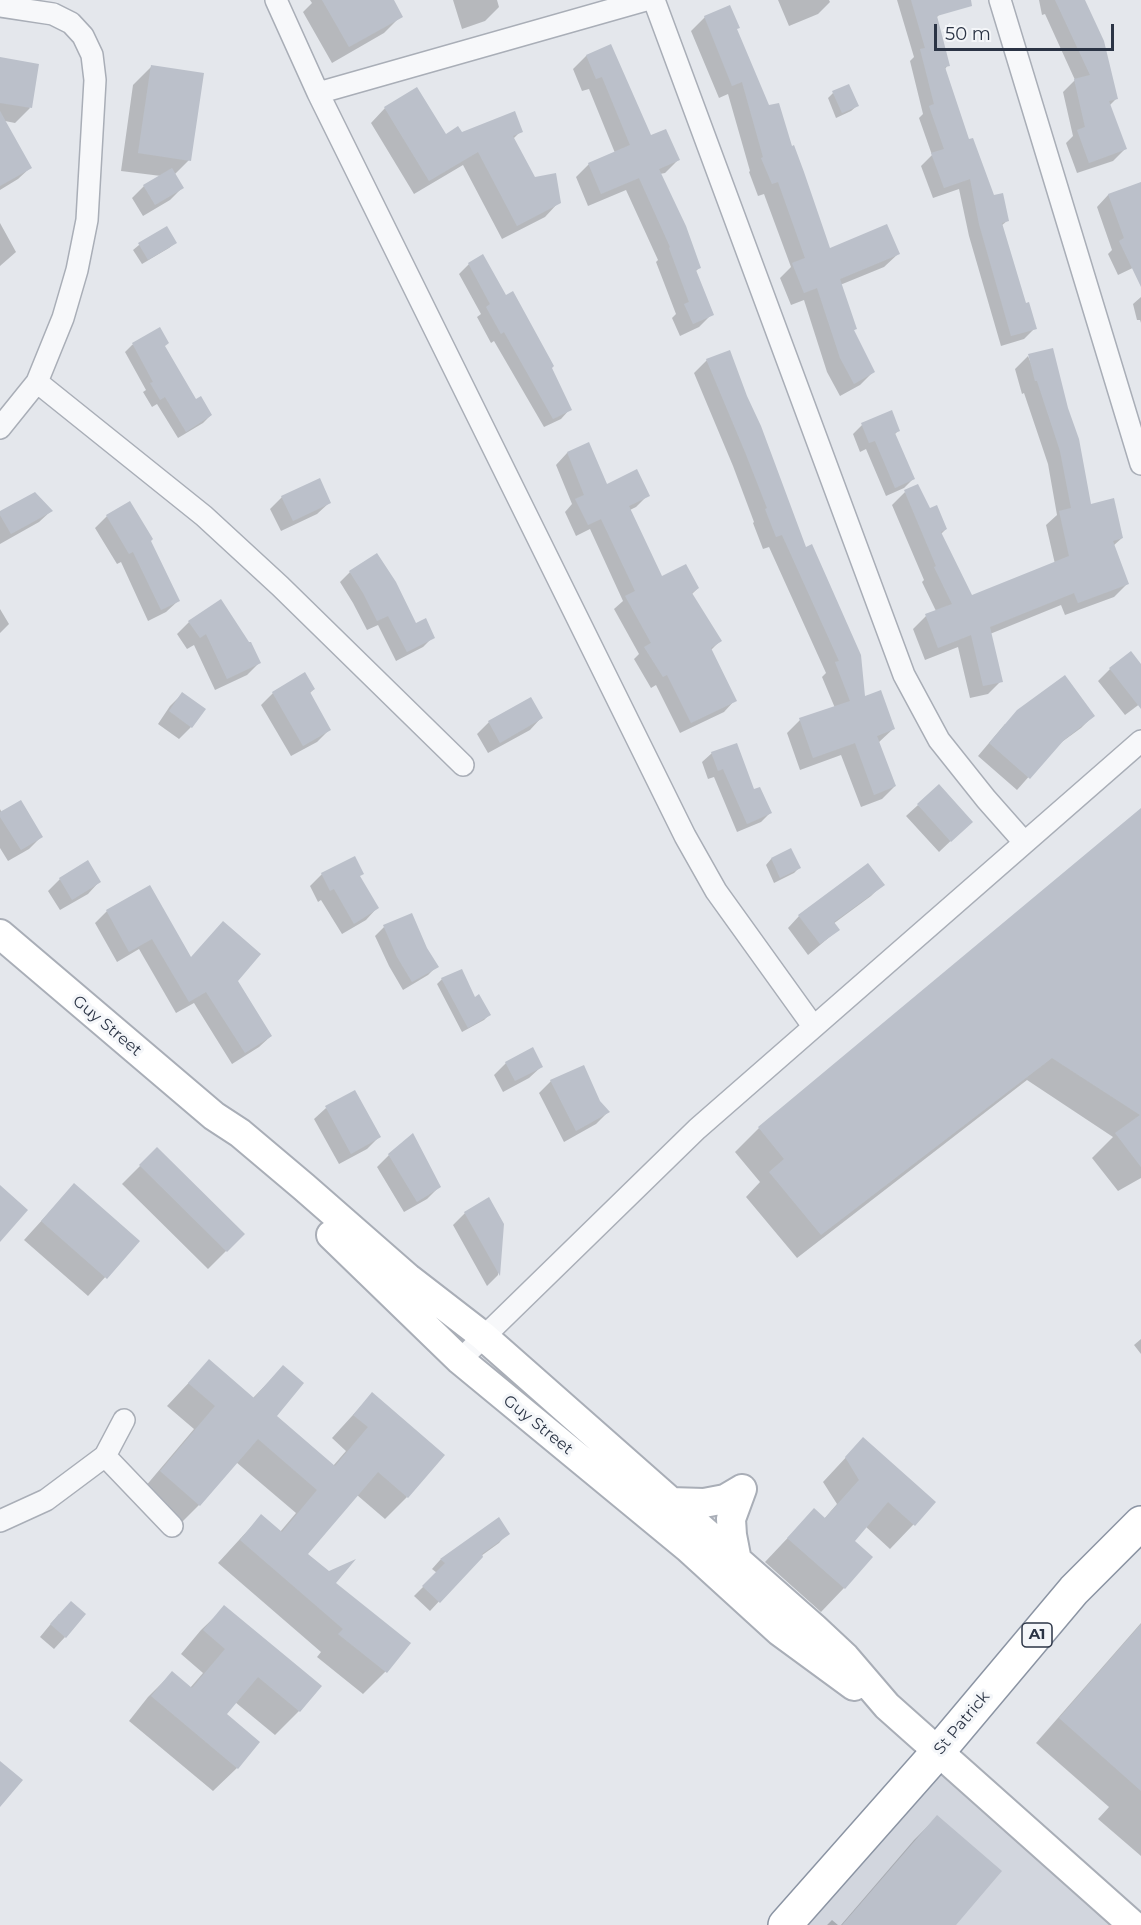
<!DOCTYPE html>
<html>
<head>
<meta charset="utf-8">
<style>
	body { margin:0 }
	#map { position:relative; width:1141px; height:1925px; overflow:hidden; background:#e4e7ec; font-family:Montserrat,sans-serif }
	canvas { display:block }
	.scale { position:absolute; left:934px; top:24px; width:180px; height:27px; box-sizing:border-box; border:3px solid #2b3445; border-top:0; padding-left:8px; font-size:18px; line-height:21px; white-space:nowrap; color:#2b3445; -webkit-text-stroke:4px #f4f6f9; paint-order:stroke }
</style>
</head>
<body>
<div id="map">
<canvas width="1141" height="1925"></canvas>
<div class="scale">50 m</div>
</div>
<script>
const c = document.querySelector('canvas').getContext('2d');
c.lineJoin = 'round';
function paint(path, color) { c.fillStyle = color; c.fill(path, 'evenodd'); }
const poly = rows => new Path2D(rows.map(r => 'M' + r).join(''));
function strokePath(path, color, width, dash) { c.strokeStyle = color; c.lineWidth = width; c.lineCap = dash ? 'butt' : 'round'; c.setLineDash(dash || []); c.stroke(path); }
function drawText(font, color, halo, rows, align = 'center') {
  c.font = font + ' Montserrat,sans-serif'; c.lineWidth = 6; c.setLineDash([]); c.textBaseline = 'middle'; c.strokeStyle = halo; c.fillStyle = color; for (const [text, x, y, turn = 0] of rows) {
    c.save(); c.translate(x, y); c.rotate((+turn || 0) * Math.PI / 180); c.textAlign = isNaN(turn) ? turn : align; if (halo) c.strokeText(text, 0, 0); c.fillText(text, 0, 0); c.restore();
  }
}
paint(poly([
	[937,1753,1133,1925,785,1925]
]), '#d2d6de');
paint(poly([
	[310,0,392,0,401,16,384,33,332,63,303,12,312,3],
	[453,0,497,0,499,7,485,21,462,29],
	[778,0,829,0,830,2,818,14,789,26],
	[897,0,937,0,941,13,936,18,948,65,945,69,968,141,993,197,1007,221,1001,226,1024,304,1035,328,1024,339,1001,346,969,236,959,189,933,198,921,166,932,155,919,118,923,114,910,61,914,57],
	[1039,0,1083,0,1117,98,1109,106,1125,149,1113,161,1077,173,1066,143,1073,136,1063,92,1075,80,1045,14,1042,15],
	[705,17,736,29,768,107,791,148,829,250,898,254,884,267,840,285,855,329,853,331,873,372,860,385,840,396,827,372,804,300,791,305,780,278,791,267,764,194,758,196,749,172,750,171,728,94,719,98,691,31],
	[610,46,650,137,678,160,665,173,660,174,699,268,695,272,712,314,699,327,680,336,672,318,676,314,656,262,658,260,626,190,588,206,576,177,589,164,615,153,589,89,582,91,573,69,586,56],
	[0,59,30,108,15,123,0,120],
	[151,67,189,160,174,175,182,188,170,200,143,216,132,198,144,186,161,176,121,171,133,85],
	[833,93,857,106,851,111,836,118,828,98],
	[385,108,445,136,521,131,513,139,534,178,559,202,545,217,502,239,463,165,414,194,371,123],
	[0,141,30,168,18,179,0,190],
	[1137,185,1141,196,1141,264,1118,275,1108,254,1112,250,1097,207,1108,195],
	[0,223,16,252,0,266],
	[167,228,175,243,169,248,142,264,133,250,139,245],
	[483,256,506,297,550,368,570,409,561,419,544,427,494,341,491,343,477,317,481,314,459,274,469,264],
	[1141,297,1141,323,1140,320,1137,320,1133,304],
	[159,329,163,347,195,402,211,415,203,423,178,438,157,404,152,407,143,392,146,390,125,352,132,345],
	[1028,356,1090,505,1122,538,1113,546,1127,584,1114,597,1065,615,1061,605,990,634,1001,681,988,694,970,698,958,647,925,660,913,629,926,616,936,611,922,582,924,580,892,505,905,492,929,510,946,529,941,534,971,597,1055,564,1046,525,1057,515,1048,464,1024,393,1022,394,1015,369],
	[707,360,863,698,893,729,878,743,895,786,882,799,861,807,841,755,800,770,787,733,800,720,835,708,822,677,826,673,769,547,763,549,753,523,754,522,733,466,694,373],
	[862,425,899,430,894,435,913,479,904,488,886,496,866,449,860,452,853,434],
	[589,444,606,486,648,495,636,507,630,510,661,579,698,588,691,595,720,641,711,650,735,700,724,712,680,733,656,685,651,688,634,659,639,654,614,609,623,601,590,529,576,536,565,512,572,504,556,465,567,453],
	[282,497,329,503,317,514,281,531,270,509],
	[51,511,39,522,0,544,0,513],
	[107,516,149,541,178,601,166,612,148,621,121,562,117,564,95,528],
	[350,572,415,625,433,637,423,647,396,661,378,625,367,630,353,603,340,582],
	[0,609,9,624,0,633],
	[189,622,259,663,247,675,215,690,194,645,187,649,177,634],
	[1141,666,1141,703,1125,715,1098,681,1110,669],
	[305,674,314,689,309,694,329,730,317,742,291,756,261,705,273,693],
	[182,694,203,709,191,727,179,739,158,724,170,706],
	[1093,716,1081,728,1055,747,1017,790,978,756,1005,724],
	[541,718,530,730,488,753,477,734,489,722],
	[712,753,770,813,761,822,737,832,714,777,708,779,702,762],
	[918,805,959,833,939,852,906,816],
	[0,809,2,813,41,837,29,849,8,861,0,848],
	[1141,810,1141,1178,1118,1191,1092,1158,1113,1137,1027,1080,797,1258,746,1197,760,1182,735,1152,759,1128],
	[790,850,799,868,794,873,774,883,766,865,771,859],
	[322,874,359,877,377,908,366,920,342,934,321,900,318,902,310,886],
	[60,879,99,882,88,894,60,910,48,891],
	[883,884,871,896,833,924,838,930,808,955,788,928,799,916],
	[149,887,190,959,236,981,271,1036,259,1047,232,1064,194,1003,176,1013,139,949,117,962,95,923,107,911],
	[384,927,426,948,437,966,428,975,403,990,389,966,375,936],
	[442,979,475,999,489,1015,484,1020,462,1032,437,984],
	[506,1063,541,1067,529,1078,503,1092,494,1075],
	[551,1081,598,1102,608,1112,596,1124,564,1142,539,1093],
	[326,1108,379,1137,367,1149,339,1164,314,1119],
	[157,1149,243,1234,208,1269,122,1184],
	[389,1155,439,1187,427,1199,404,1212,377,1167],
	[74,1185,138,1241,88,1296,24,1240],
	[465,1213,503,1224,498,1275,487,1286,453,1225],
	[1141,1339,1141,1354,1134,1345],
	[209,1361,252,1399,283,1367,274,1416,333,1466,346,1451,332,1438,372,1394,407,1497,385,1519,357,1495,306,1554,334,1583,408,1644,385,1672,363,1694,317,1657,321,1652,218,1563,261,1516,280,1532,296,1513,236,1462,199,1505,177,1527,139,1494,194,1429,167,1406],
	[863,1439,934,1503,890,1549,865,1526,853,1541,844,1588,821,1612,765,1562,814,1510,824,1519,837,1504,823,1482],
	[499,1519,508,1533,499,1543,481,1556,430,1611,414,1596,437,1573,432,1569,440,1560],
	[225,1607,320,1686,299,1711,275,1735,235,1702,225,1714,237,1768,213,1791,129,1721,148,1697,172,1673,190,1688,203,1673,181,1654,201,1630],
	[59,1614,65,1637,54,1649,40,1637],
	[1141,1623,1141,1856,1098,1819,1109,1807,1036,1743],
	[937,1817,954,1925,841,1925,914,1840],
	[832,1920,838,1925,827,1925]
]), '#0003');
paint(poly([
	[322,0,394,0,403,17,349,47],
	[911,0,971,0,972,6,937,16,950,66,945,67,969,139,973,138,994,195,1003,193,1009,221,1002,223,1026,303,1029,302,1037,329,1011,336,979,224,970,179,944,188,931,153,944,149,929,106,934,104,920,49,925,48],
	[1055,0,1085,0,1104,41,1118,99,1109,101,1127,149,1089,163,1077,130,1085,127,1074,79,1090,75],
	[730,5,740,28,737,29,769,105,779,103,792,146,794,145,804,172,830,248,887,224,900,254,840,279,857,329,854,330,875,372,854,384,840,358,817,288,804,293,792,263,805,258,778,182,772,184,761,158,763,157,742,82,732,86,704,16],
	[611,44,651,135,666,129,680,160,659,169,686,226,701,268,696,270,714,315,693,324,684,304,689,302,669,248,670,247,639,178,601,194,588,163,630,145,602,77,596,79,586,55],
	[0,57,39,64,32,108,0,103],
	[151,65,204,73,191,161,138,153],
	[849,84,859,106,842,113,832,91],
	[417,87,446,134,458,126,462,132,515,111,523,132,513,136,535,177,556,173,561,203,517,226,478,152,429,181,384,107],
	[0,111,32,168,0,186],
	[172,168,184,188,155,205,143,185],
	[1141,182,1141,287,1119,241,1124,238,1108,194],
	[167,226,177,243,148,260,138,243],
	[483,254,506,295,513,291,554,366,552,368,572,410,553,419,504,332,501,334,486,307,490,304,468,263],
	[160,327,169,343,165,346,196,399,201,396,212,415,186,432,165,397,160,400,150,383,153,382,132,343],
	[1053,348,1068,408,1079,439,1091,504,1114,498,1123,538,1113,541,1129,584,1078,603,1074,593,990,627,1003,682,983,686,971,635,938,648,925,614,952,604,934,567,936,566,904,490,918,484,930,508,937,505,947,529,941,532,972,595,1069,556,1059,511,1071,508,1060,451,1037,381,1035,381,1028,354],
	[730,350,747,396,761,426,806,547,812,544,861,655,865,696,881,690,895,729,877,736,896,786,874,795,855,743,813,758,799,718,850,701,835,662,839,661,782,535,776,537,765,509,767,508,745,452,706,359],
	[892,410,900,431,895,433,915,479,895,488,875,441,869,443,861,423],
	[589,442,607,484,637,469,650,496,629,506,662,576,686,564,699,588,692,593,722,641,711,648,737,701,691,723,667,675,663,677,644,647,651,643,625,596,635,591,601,519,588,525,575,499,584,495,567,452],
	[320,478,331,503,293,521,281,496],
	[35,492,53,511,11,534,0,515,0,511],
	[130,501,153,539,151,541,180,601,161,610,133,552,129,554,106,515],
	[377,553,396,582,416,623,426,618,435,638,407,652,388,616,377,621,363,593,349,571],
	[221,599,249,642,251,642,261,663,227,679,206,634,200,638,188,621],
	[1131,651,1141,664,1141,709,1109,668],
	[305,672,315,689,310,692,331,730,303,746,272,692],
	[1065,675,1095,716,1064,740,1030,779,989,743,1017,710],
	[182,692,206,709,192,728,169,711],
	[531,697,543,718,500,743,488,721],
	[737,743,754,789,760,787,772,813,747,824,723,769,718,771,711,752],
	[939,784,973,822,951,842,917,804],
	[21,800,43,837,21,850,0,817,0,812],
	[1141,808,1141,1167,1115,1133,1140,1115,1052,1058,821,1235,769,1172,784,1159,758,1127],
	[791,848,801,868,780,878,771,858],
	[355,856,364,874,360,876,379,908,354,924,334,889,330,891,321,873],
	[88,860,101,882,72,900,59,878],
	[868,863,885,885,834,922,840,930,820,944,798,915],
	[150,885,191,957,223,921,261,954,238,981,272,1036,245,1053,206,992,189,1002,152,939,129,952,106,910],
	[412,913,427,948,439,967,412,982,397,957,383,925],
	[462,969,475,997,479,994,491,1015,468,1028,441,978],
	[533,1047,543,1067,515,1081,505,1062],
	[584,1065,600,1101,610,1112,576,1131,550,1080],
	[355,1090,381,1137,351,1154,325,1106],
	[413,1133,441,1187,417,1202,388,1154],
	[157,1147,245,1234,227,1252,139,1165],
	[74,1183,140,1241,107,1279,41,1221],
	[0,1185,28,1210,0,1242],
	[489,1197,504,1224,500,1276,464,1212],
	[209,1359,254,1398,283,1365,304,1383,277,1416,335,1466,368,1427,353,1415,372,1392,445,1455,408,1498,378,1472,308,1554,329,1571,356,1559,336,1583,411,1643,387,1673,338,1634,343,1629,240,1540,261,1514,282,1532,317,1490,258,1439,200,1506,160,1471,215,1406,188,1383],
	[863,1437,936,1502,915,1526,888,1502,855,1541,873,1557,845,1589,787,1538,814,1508,825,1518,859,1480,845,1457],
	[499,1517,510,1534,482,1554,483,1557,440,1603,422,1586,445,1563,440,1559],
	[71,1601,86,1614,66,1638,50,1624],
	[224,1605,322,1686,300,1712,258,1677,227,1714,260,1742,238,1769,151,1696,172,1671,192,1688,225,1649,203,1630],
	[1141,1624,1141,1791,1059,1718],
	[0,1761,23,1780,0,1807],
	[937,1815,1002,1871,956,1925,842,1925]
]), '#bbc0ca');
const street = poly([
	[276,0,318,93,685,836,716,891,813,1026],
	[654,0,904,675,939,740,986,799,1024,842],
	[1000,0,1141,464],
	[0,6,53,14,71,23,83,36,92,55,95,80,87,220,77,270,63,318,37,382,0,428],
	[318,93,646,0],
	[37,382,204,516,280,586,463,765],
	[460,1360,697,1129,1141,741],
	[105,1456,172,1526],
	[0,1521,46,1500,105,1456,124,1420]
]);
const secondary = poly([
	[0,934,214,1116,240,1133,304,1187,408,1278,483,1336,814,1628,845,1657,887,1706,1133,1925],
	[331,1235,460,1360,688,1548,779,1631,854,1686],
	[670,1502,704,1503,725,1499,742,1489],
	[737,1561,732,1535,731,1519,742,1489]
]);
const highway = poly([
	[785,1925,937,1753,1074,1590,1141,1523]
]);
strokePath(street, '#a9aeb7', 24);
strokePath(secondary, '#a9aeb7', 32);
strokePath(highway, '#8b94a3', 36);
strokePath(street, '#f7f8fa', 21);
strokePath(secondary, '#fff', 28);
strokePath(highway, '#fff', 33);
for (const [x, y, w] of [
	[1037,1635,30]
]) { const box = new Path2D(); box.roundRect(x - w / 2, y - 12, w, 24, 4.5); c.fillStyle = '#f4f6f9'; c.fill(box); strokePath(box, '#2b3445', 1.5); }
drawText('bold 15px', '#2b3445', null, [
	["A1",1037,1635]
]);
drawText('16px', '#2b3445', '#f4f6f9', [
	["Guy Street",107,1026,40],
	["Guy Street",538,1425,39],
	["St Patrick",962,1723,-50]
]);
</script>
</body>
</html>
